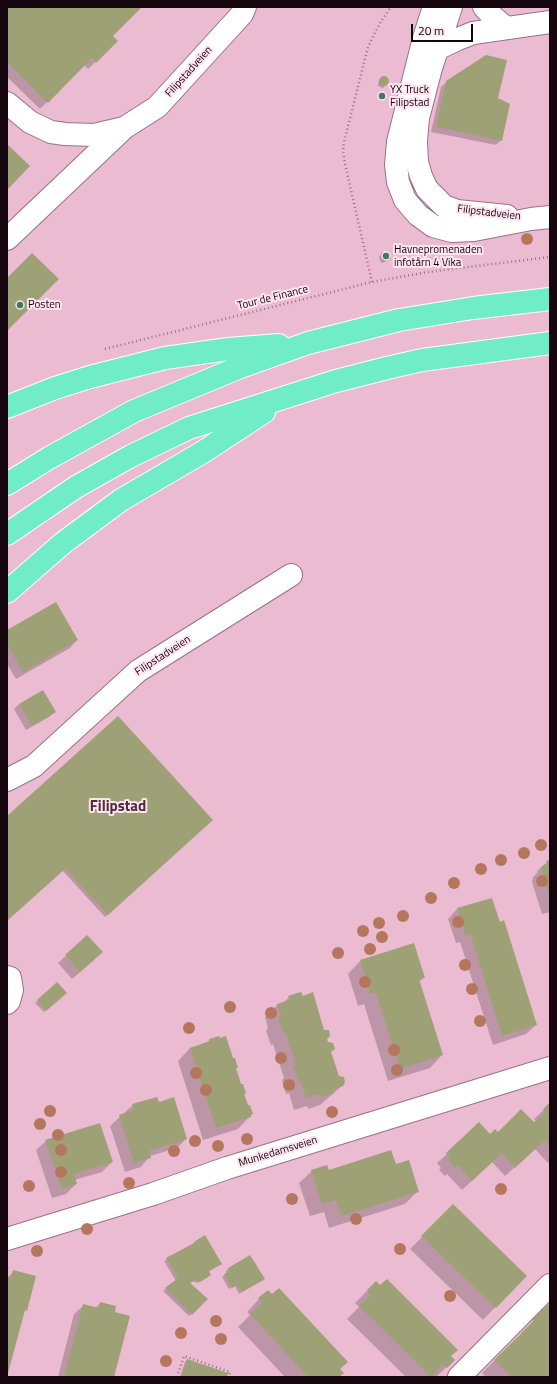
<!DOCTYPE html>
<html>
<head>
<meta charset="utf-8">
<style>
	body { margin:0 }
	#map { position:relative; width:557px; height:1384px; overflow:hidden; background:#ebbcd1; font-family:"Titillium Web",sans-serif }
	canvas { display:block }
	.frame { position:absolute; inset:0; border:8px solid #15060d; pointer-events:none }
	.scale { position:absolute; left:411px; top:24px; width:62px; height:18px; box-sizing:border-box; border:2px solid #15060d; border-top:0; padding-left:5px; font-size:12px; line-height:14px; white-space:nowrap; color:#15060d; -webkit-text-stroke:3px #fde4ef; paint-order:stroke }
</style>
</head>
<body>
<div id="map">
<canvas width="557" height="1384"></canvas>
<div class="frame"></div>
<div class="scale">20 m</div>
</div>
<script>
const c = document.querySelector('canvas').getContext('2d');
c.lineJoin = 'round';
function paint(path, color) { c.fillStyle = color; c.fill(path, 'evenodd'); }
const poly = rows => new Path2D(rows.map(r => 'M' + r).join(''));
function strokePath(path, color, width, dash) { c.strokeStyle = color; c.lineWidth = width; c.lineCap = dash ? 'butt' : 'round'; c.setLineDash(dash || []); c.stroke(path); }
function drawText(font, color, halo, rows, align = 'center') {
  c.font = font + ' "Titillium Web",sans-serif'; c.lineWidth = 4; c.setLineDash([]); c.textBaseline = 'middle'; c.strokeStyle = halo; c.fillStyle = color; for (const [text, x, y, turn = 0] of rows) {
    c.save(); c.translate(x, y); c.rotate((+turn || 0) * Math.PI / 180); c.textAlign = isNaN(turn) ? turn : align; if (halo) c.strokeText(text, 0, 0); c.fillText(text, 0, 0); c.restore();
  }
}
paint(poly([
	[7,7,140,7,112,36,117,41,88,69,84,65,40,109,7,77],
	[386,77,388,79,388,83,383,88,378,86,378,83,382,78],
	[447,82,497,99,501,140,496,145,431,132,441,87],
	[381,254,390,259,387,261,381,263,379,257],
	[7,631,77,640,70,648,16,679,7,664],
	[19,704,54,712,49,717,26,730,14,709],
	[7,817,212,820,105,917,62,870,7,920],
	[550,860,550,912,542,914,532,882,533,877,538,872,537,871,547,862],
	[457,909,536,1025,526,1034,493,1045,460,942,456,943,448,919],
	[87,937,94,960,72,979,58,963],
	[360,961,424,977,419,982,442,1055,430,1068,388,1081,364,1004,358,1006,348,974],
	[57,984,65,993,44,1012,35,1003],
	[289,997,326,1039,342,1086,320,1105,308,1109,307,1106,294,1110,289,1093,286,1094,282,1080,284,1078,273,1044,271,1045,266,1031,268,1028,265,1017,277,1005,283,1003],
	[210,1040,232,1059,237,1067,235,1069,241,1086,245,1093,243,1095,250,1116,238,1129,203,1140,178,1061,190,1048,206,1043],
	[158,1104,186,1139,177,1148,150,1156,141,1167,125,1172,110,1126,133,1105],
	[550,1104,550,1161,548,1163,535,1149,505,1176,492,1162,462,1190,447,1174,445,1176,439,1170,441,1168,437,1163,447,1154,490,1135,534,1124,537,1122,534,1119],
	[46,1141,112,1162,102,1172,74,1180,76,1184,66,1194,52,1198,36,1150],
	[395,1166,418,1191,405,1204,329,1228,324,1212,310,1216,299,1183,312,1171,328,1171],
	[453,1206,525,1276,483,1320,410,1249],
	[194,1243,221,1264,208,1272,210,1275,208,1277,197,1283,193,1281,190,1283,206,1299,189,1316,163,1291,176,1281,164,1261],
	[250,1256,261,1281,239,1294,235,1286,229,1289,222,1277,227,1273,226,1271,228,1269],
	[14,1271,26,1310,23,1313,7,1376,7,1278],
	[376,1282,454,1360,436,1377,406,1377,347,1319,359,1307,355,1303],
	[259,1299,339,1369,339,1377,285,1377,238,1327,250,1315,247,1312],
	[100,1303,114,1313,112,1377,58,1377,74,1314,84,1305,96,1308],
	[550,1304,550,1377,486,1377,482,1373,512,1343,522,1334,521,1333],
	[187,1360,226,1377,180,1377,185,1362]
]), '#0003');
paint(poly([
	[7,7,142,7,113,36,118,41,96,63,92,58,48,103,7,62],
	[486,55,507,60,498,98,510,104,502,141,436,127,446,81],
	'379 81a5 5 0 1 1 10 0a5 5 0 1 1-10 0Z',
	[7,144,30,166,7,190],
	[389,252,391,259,383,262,381,253],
	[32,253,59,279,7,331,7,278],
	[56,602,78,640,23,672,7,644,7,630],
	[43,690,56,712,32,726,19,704],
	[118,716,213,820,108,915,65,869,7,921,7,816],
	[550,860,550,898,541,869,542,866,548,864,546,861],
	[492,898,500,922,504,920,537,1025,502,1036,470,933,465,935,457,908],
	[87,935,103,952,80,972,65,955],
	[414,943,425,978,419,979,443,1055,400,1069,376,993,370,994,360,960],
	[57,982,67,993,46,1011,37,1000],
	[301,992,303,996,313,992,324,1030,329,1030,330,1036,327,1039,328,1042,333,1043,335,1049,331,1052,339,1076,344,1077,345,1082,343,1086,332,1090,334,1093,321,1097,319,1094,306,1098,301,1082,299,1082,293,1067,296,1066,286,1033,283,1033,278,1017,281,1016,277,1004,290,1000,288,996],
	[219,1036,220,1038,226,1036,233,1058,235,1058,238,1068,236,1068,241,1084,243,1084,246,1093,244,1094,248,1105,250,1105,253,1114,251,1115,251,1117,216,1128,190,1048,210,1041,209,1039],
	[157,1097,159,1102,174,1097,187,1139,149,1151,151,1158,134,1163,119,1115,134,1110,132,1104],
	[550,1102,550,1145,545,1140,515,1168,502,1153,472,1181,458,1165,455,1168,448,1160,450,1158,446,1153,479,1122,490,1134,495,1129,498,1132,521,1109,534,1122,546,1112,543,1109],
	[100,1123,113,1162,74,1174,77,1184,62,1189,45,1140],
	[391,1150,396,1164,409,1160,419,1192,341,1216,336,1200,322,1204,311,1170,327,1165,329,1170],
	[453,1204,527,1276,496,1308,421,1236],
	[205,1235,222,1264,209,1271,211,1275,200,1282,196,1280,190,1283,208,1299,192,1315,165,1288,178,1278,166,1258,194,1243,194,1242],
	[250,1255,265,1279,242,1292,237,1285,232,1288,224,1274,229,1271,228,1268],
	[13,1270,36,1276,27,1311,25,1310,7,1377,7,1277,11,1278],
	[387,1279,458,1350,451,1356,455,1360,447,1368,443,1364,431,1377,359,1306,371,1295,367,1290,376,1281,380,1285],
	[279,1288,348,1362,340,1369,344,1373,339,1377,308,1377,250,1314,262,1303,258,1298,268,1290,272,1294],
	[100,1302,116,1306,115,1312,130,1316,114,1377,64,1377,83,1304,99,1308],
	[550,1303,550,1377,512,1377,494,1360,534,1321,532,1320],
	[187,1359,228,1373,227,1377,181,1377]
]), '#9ea175');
const minor = poly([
	[434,7,424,38,398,142,396,165,398,182,405,200,418,215,433,226,452,231,474,230,531,219,550,217],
	[451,7,431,68,418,118,416,141,417,162,421,176,427,189,444,206,457,211,507,216],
	[484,7,493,17,506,28],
	[437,49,458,39,473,33,550,22],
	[7,103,30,122,51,132,65,134,94,135,124,128,157,107,242,14,245,7],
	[7,239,123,129],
	[7,780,34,766,138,671,291,575],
	[7,977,10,978,12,990,9,1001,7,1003],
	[7,1239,153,1194,227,1168,550,1068],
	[459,1377,550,1285]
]);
const highway = poly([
	[7,407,55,388,90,377,165,358,228,349,279,345],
	[7,484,49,458,134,411,238,368,308,343,399,320,473,308,550,299],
	[7,534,76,487,131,456,189,428,336,381,387,368,422,360,550,343],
	[7,592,63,543,121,500,203,452,264,412]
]);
strokePath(minor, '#9c7184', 24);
strokePath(highway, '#fff', 24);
strokePath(poly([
	[372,282,345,164,343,151,344,142,368,47,380,23,391,7],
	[105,349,372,282,428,272,550,257],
	[177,1377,184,1356,230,1372,228,1377]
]), '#957382', 2.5, [1, 3]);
strokePath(minor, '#fff', 22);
strokePath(highway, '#70ecc6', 22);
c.fillStyle = '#b5765e';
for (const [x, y] of [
	[527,239],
	[541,845],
	[524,853],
	[501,860],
	[481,869],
	[542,881],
	[454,883],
	[431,898],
	[403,916],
	[458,922],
	[379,923],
	[363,931],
	[382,937],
	[370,949],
	[338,953],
	[465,965],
	[365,982],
	[472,989],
	[230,1007],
	[271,1013],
	[480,1021],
	[189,1028],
	[394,1050],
	[281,1058],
	[397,1070],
	[196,1073],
	[289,1085],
	[206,1090],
	[50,1111],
	[332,1112],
	[40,1124],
	[58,1135],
	[247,1139],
	[195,1141],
	[218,1146],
	[61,1150],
	[174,1151],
	[61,1172],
	[129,1183],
	[29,1186],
	[501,1189],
	[292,1199],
	[356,1219],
	[87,1229],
	[400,1249],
	[37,1251],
	[450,1296],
	[216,1321],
	[181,1333],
	[221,1339],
	[166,1361]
]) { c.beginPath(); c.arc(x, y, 6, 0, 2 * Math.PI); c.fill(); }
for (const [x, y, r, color] of [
	[382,96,4,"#3c7a66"],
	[386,256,4,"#3c7a66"],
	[20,305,4,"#3c7a66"]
]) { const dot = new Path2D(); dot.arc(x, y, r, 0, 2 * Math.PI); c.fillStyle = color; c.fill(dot); strokePath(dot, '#fde4ef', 1.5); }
drawText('11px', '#15060d', '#fde4ef', [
	["Filipstadveien",189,72,-48],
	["Filipstadveien",489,213,7],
	["Tour de Finance",273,298,-14],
	["Filipstadveien",163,656,-33],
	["Munkedamsveien",278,1152,-17]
]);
drawText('11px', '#15060d', '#fde4ef', [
	["YX Truck",390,90],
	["Filipstad",390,103],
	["Havnepromenaden",394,250],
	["infotårn 4 Vika",394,263],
	["Posten",28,305]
], 'left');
drawText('bold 15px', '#522c3e', '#fde4ef', [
	["Filipstad",118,807]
]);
</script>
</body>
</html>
